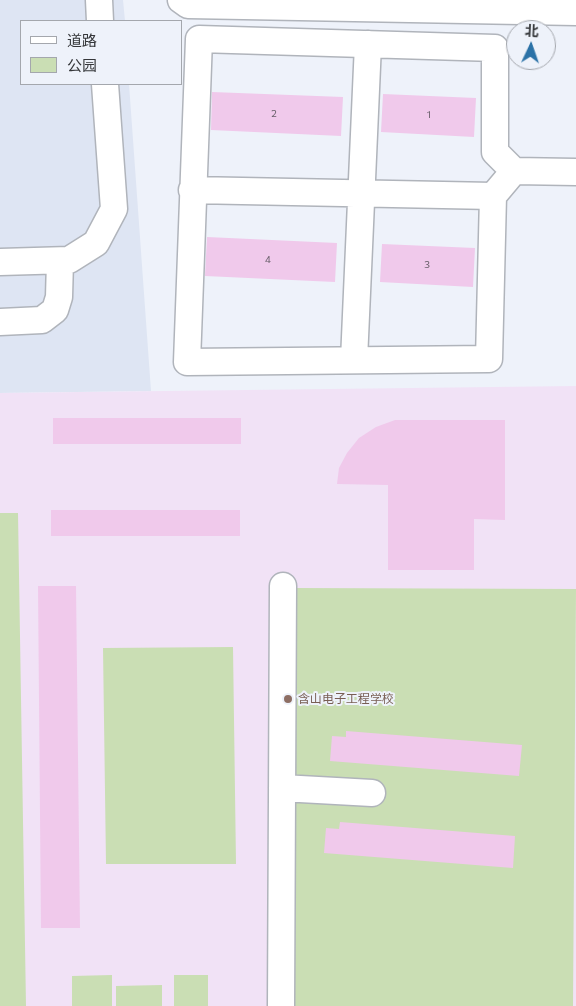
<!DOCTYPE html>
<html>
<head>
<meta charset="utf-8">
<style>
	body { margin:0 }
	#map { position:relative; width:576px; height:1006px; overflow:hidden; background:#eef2fa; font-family:Commissioner,"Noto Sans SC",sans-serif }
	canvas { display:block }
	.legend { position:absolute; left:20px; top:20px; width:162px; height:65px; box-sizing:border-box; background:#eef2fa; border:1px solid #a4a7ad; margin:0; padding:6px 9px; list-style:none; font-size:15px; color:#35373a }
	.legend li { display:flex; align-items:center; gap:10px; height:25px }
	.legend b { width:25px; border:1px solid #a4a7ad }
	.north { position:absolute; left:506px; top:20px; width:50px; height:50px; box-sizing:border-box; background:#eef2fa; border:1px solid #a4a7ad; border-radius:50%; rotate:3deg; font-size:14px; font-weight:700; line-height:20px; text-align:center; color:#35373a }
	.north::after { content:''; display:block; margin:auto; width:18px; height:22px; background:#2b72a7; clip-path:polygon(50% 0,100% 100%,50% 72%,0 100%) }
</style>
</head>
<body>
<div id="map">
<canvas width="576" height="1006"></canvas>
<ul class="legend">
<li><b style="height:6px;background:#fff"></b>道路</li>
<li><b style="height:14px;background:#cadeb4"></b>公园</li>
</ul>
<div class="north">北</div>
</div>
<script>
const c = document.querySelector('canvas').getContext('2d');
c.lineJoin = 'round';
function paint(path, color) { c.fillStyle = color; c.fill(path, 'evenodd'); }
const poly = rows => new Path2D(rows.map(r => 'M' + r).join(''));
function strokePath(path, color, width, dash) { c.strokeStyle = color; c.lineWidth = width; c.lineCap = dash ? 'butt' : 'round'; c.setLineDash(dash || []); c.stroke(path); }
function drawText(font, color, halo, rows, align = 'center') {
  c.font = font + ' Commissioner,"Noto Sans SC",sans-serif'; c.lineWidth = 4; c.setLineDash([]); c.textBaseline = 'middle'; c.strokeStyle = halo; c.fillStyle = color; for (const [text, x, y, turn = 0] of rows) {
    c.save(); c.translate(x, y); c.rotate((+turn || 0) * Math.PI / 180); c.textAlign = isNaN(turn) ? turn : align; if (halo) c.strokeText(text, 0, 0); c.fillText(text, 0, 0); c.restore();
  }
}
paint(poly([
	[0,0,123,0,125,21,21,21,21,84,129,84,151,391,0,393]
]), '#dee5f3');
paint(poly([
	[576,386,576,1006,0,1006,0,393]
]), '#f1e2f6');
paint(poly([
	[0,513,18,513,26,1006,0,1006],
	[297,588,576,589,573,1006,293,1006],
	[233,647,236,864,106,864,103,648],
	[112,975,112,1006,72,1006,72,976],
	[174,975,208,975,208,1006,174,1006],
	[162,985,162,1006,116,1006,116,986]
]), '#cadeb4');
paint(poly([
	[212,92,343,97,341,136,211,130],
	[383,94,476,98,474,137,381,132],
	[207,237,337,243,335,282,205,276],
	[382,244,475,248,473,287,380,282],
	[53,418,241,418,241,444,53,444],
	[395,420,505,420,505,520,474,519,474,570,388,570,388,485,337,484,339,468,347,453,359,438,376,427],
	[51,510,240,510,240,536,51,536],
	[38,586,76,586,80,928,41,928],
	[346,731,522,745,519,776,330,761,332,736,346,737],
	[340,822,515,836,513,868,324,853,326,828,339,829]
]), '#f0c9eb');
const minor = poly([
	[99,0,100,21],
	[181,0,188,5,576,12],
	[192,190,493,196,514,171,576,172],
	[493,196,489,359,187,362,199,39,495,48,495,152,514,171],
	[0,262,69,260,96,243,114,209,105,84],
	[0,322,42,320,55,310,59,297,60,261],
	[354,360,368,44],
	[282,788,372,793],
	[281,1006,283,586]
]);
strokePath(minor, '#b0b4bb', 29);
strokePath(minor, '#fff', 26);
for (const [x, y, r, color] of [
	[288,699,5,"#8d6e63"]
]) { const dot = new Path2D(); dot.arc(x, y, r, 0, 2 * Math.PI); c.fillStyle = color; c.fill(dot); strokePath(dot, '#eef2fa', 2); }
drawText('10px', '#645c66', null, [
	["2",274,114],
	["1",429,115],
	["4",268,260],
	["3",427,265]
]);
drawText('12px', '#785e54', '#eef2fa', [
	["含山电子工程学校",298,699]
], 'left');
</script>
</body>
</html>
